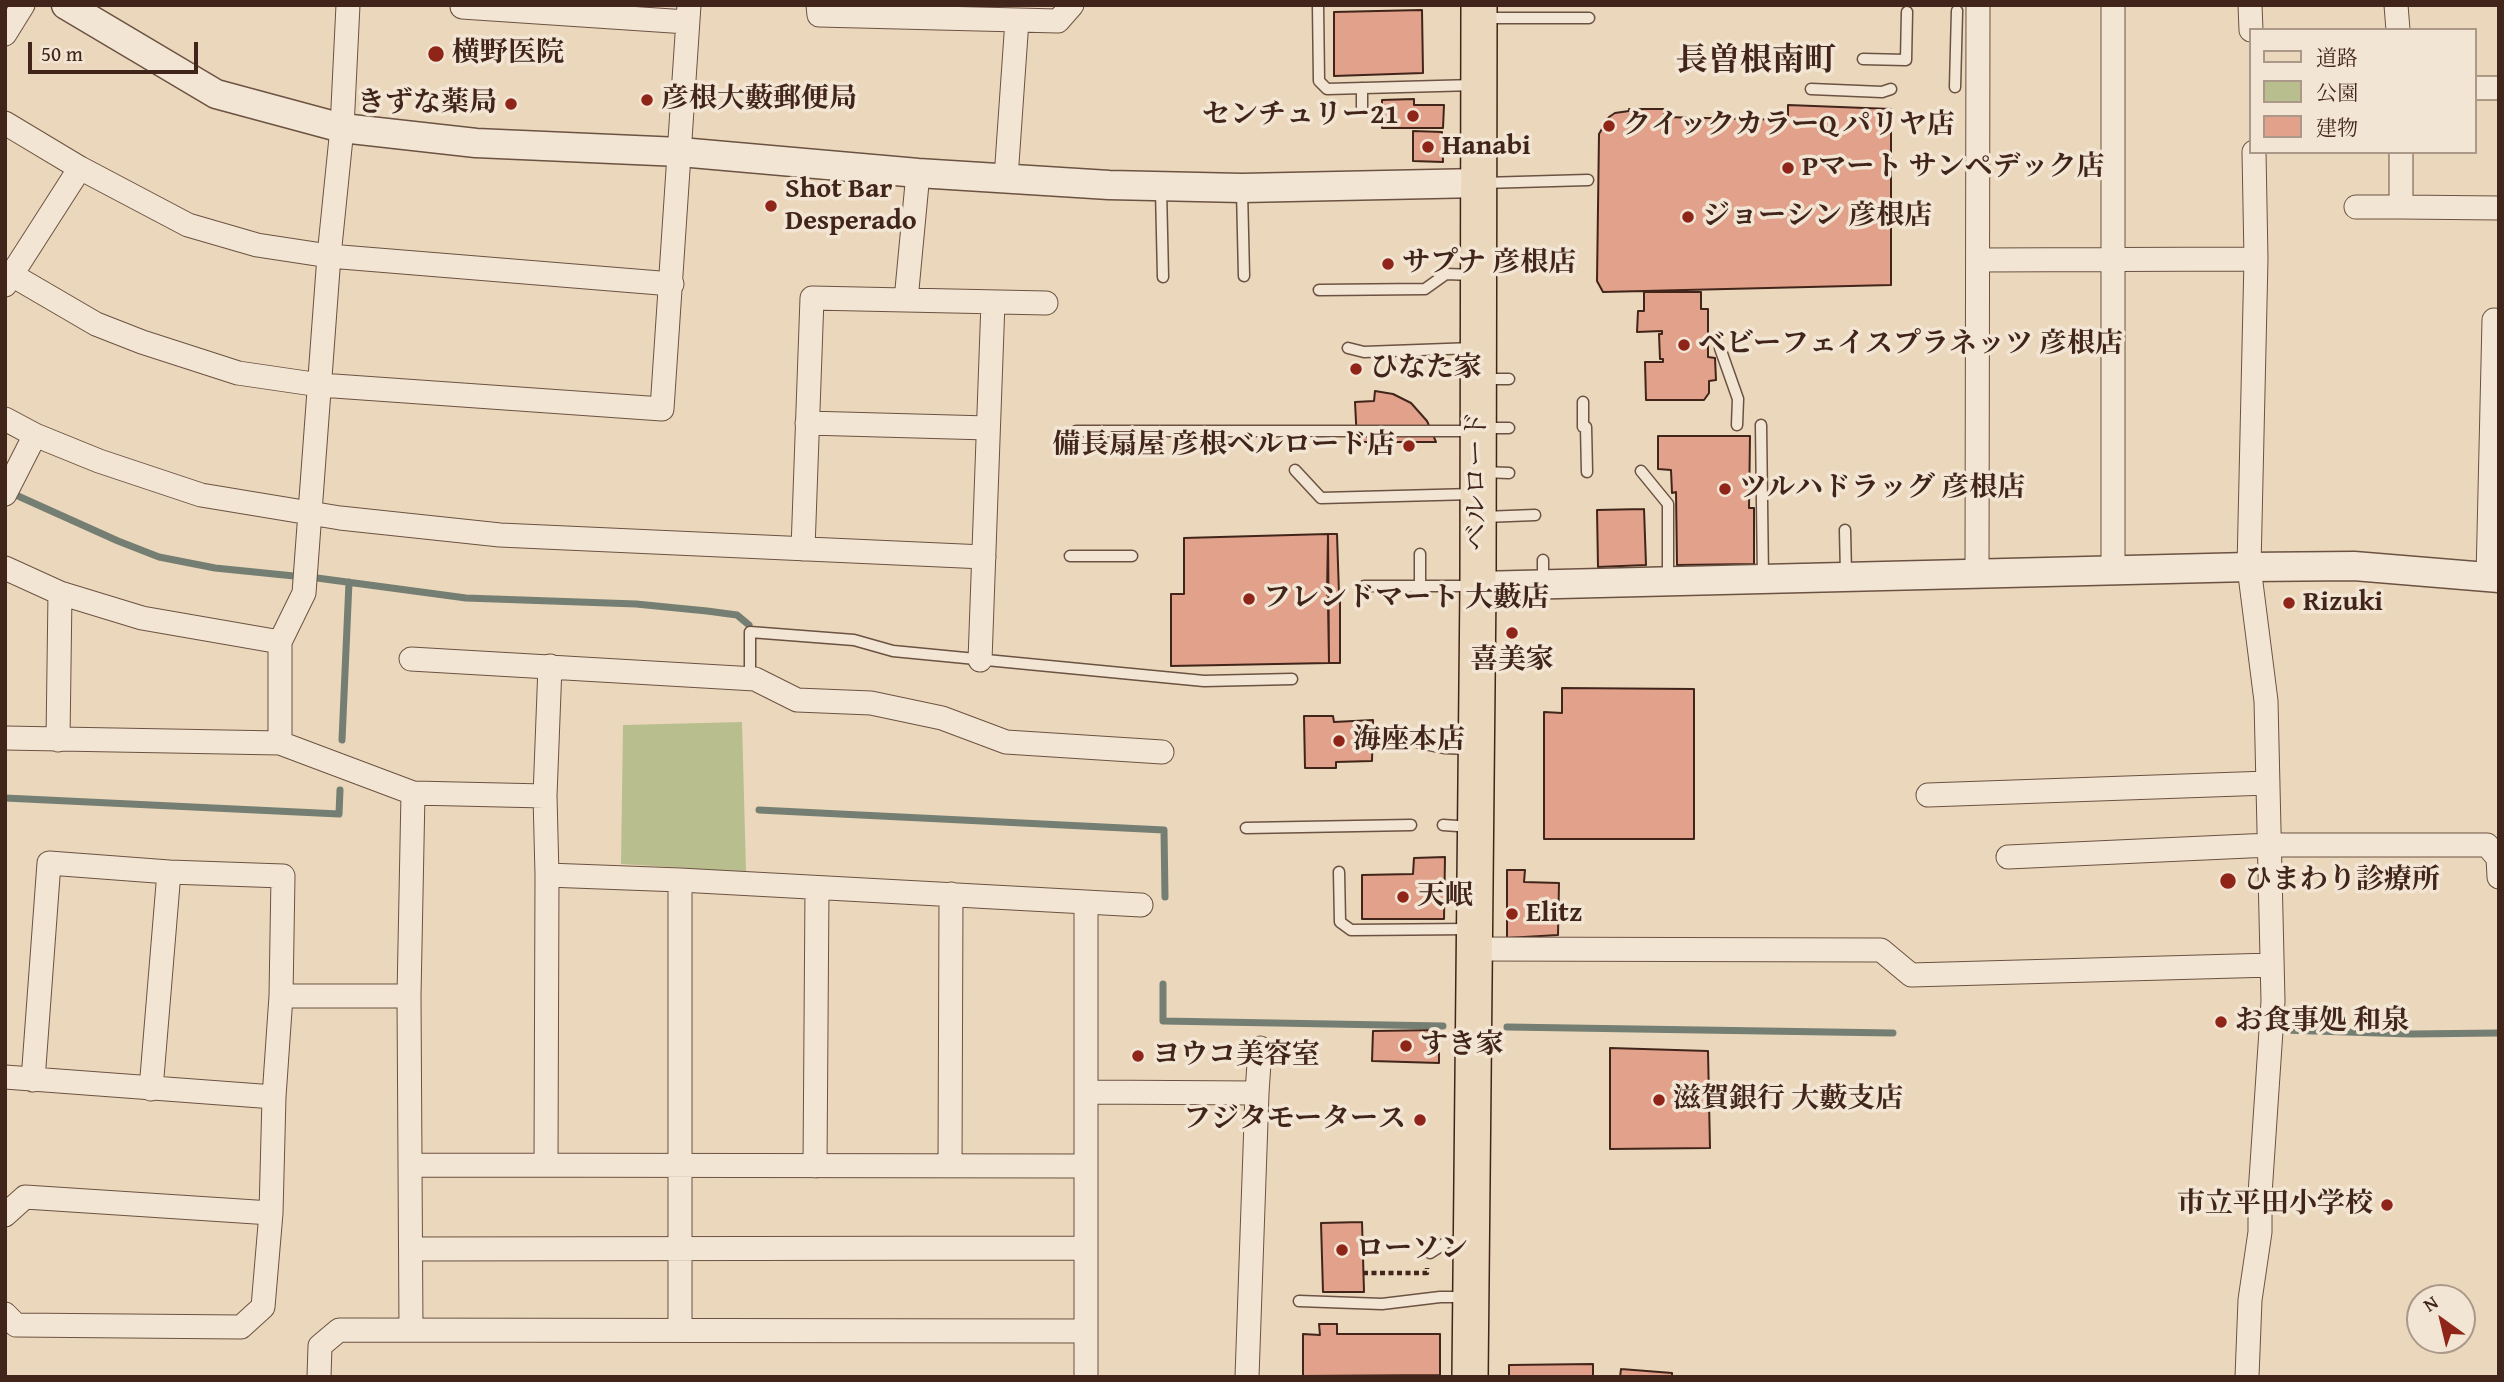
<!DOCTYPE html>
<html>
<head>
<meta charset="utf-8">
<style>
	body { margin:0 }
	#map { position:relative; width:2504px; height:1382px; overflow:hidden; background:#ebd7bb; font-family:"Gentium Book Plus","Noto Serif JP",serif }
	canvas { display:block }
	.frame { position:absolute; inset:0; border:7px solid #41251a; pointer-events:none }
	.legend { position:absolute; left:2249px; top:28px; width:228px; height:126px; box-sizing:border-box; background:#f2e5d3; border:2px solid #ab9889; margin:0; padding:9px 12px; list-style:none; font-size:21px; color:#41251a }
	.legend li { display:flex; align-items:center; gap:14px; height:35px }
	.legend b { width:35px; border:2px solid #ab9889 }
	.north { position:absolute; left:2406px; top:1284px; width:70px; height:70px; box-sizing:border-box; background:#f2e5d3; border:2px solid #ab9889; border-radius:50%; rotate:326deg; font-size:19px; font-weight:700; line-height:28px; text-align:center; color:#41251a }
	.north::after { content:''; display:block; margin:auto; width:24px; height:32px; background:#8f2418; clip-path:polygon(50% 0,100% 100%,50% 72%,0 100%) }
	.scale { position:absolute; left:28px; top:42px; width:170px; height:32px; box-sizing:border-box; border:4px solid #41251a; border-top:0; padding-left:9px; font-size:21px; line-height:24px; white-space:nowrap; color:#41251a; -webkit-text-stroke:5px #f2e5d3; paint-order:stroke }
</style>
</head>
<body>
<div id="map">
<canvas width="2504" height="1382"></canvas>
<div class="frame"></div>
<ul class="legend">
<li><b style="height:9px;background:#ebd7bb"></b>道路</li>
<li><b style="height:19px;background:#b9be8f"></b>公園</li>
<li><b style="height:19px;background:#e2a18b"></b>建物</li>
</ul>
<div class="north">N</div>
<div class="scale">50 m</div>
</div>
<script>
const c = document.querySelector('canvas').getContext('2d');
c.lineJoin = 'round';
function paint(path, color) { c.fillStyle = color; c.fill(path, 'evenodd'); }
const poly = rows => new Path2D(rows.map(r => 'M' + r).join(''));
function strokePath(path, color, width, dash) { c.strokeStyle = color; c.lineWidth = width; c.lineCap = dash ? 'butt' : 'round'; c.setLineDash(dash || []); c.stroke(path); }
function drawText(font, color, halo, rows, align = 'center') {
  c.font = font + ' "Gentium Book Plus","Noto Serif JP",serif'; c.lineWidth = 7; c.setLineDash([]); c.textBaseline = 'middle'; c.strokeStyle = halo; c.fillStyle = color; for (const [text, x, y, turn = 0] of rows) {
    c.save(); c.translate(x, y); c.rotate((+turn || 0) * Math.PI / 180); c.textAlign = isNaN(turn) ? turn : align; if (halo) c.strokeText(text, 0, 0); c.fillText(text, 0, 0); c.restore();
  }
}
paint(poly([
	[742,722,746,872,621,864,623,725]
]), '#b9be8f');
strokePath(poly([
	[18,496,118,541,159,557,215,568,294,576],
	[317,578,466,598,636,604,707,611,737,615,749,625],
	[342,740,349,582],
	[5,798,339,814,340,790],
	[759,810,1164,830,1165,897],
	[1163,984,1163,1021,1443,1026],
	[1507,1027,1893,1033],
	[2282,1030,2411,1034,2499,1033]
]), '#757e73', 7);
const building = poly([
	[1422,10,1423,73,1334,76,1334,12,1422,10],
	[1414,99,1414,105,1444,105,1443,128,1382,128,1382,100,1414,99],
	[1788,105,1891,109,1891,285,1603,292,1597,281,1599,134,1609,117,1615,113,1629,111,1629,109,1664,109,1664,117,1788,120,1788,105],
	[1413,131,1442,132,1443,162,1413,161,1413,131],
	[1644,292,1701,292,1701,309,1708,309,1708,357,1715,358,1716,380,1709,381,1709,393,1704,400,1646,400,1645,362,1663,362,1663,359,1660,359,1659,334,1662,334,1662,331,1637,332,1638,311,1644,311,1644,292],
	[1375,391,1393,394,1411,403,1427,421,1436,442,1357,442,1355,402,1374,401,1375,391],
	[1658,436,1750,436,1749,508,1754,508,1754,564,1677,565,1676,492,1672,493,1671,470,1658,469,1658,436],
	[1644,509,1646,565,1598,567,1597,510,1644,509],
	[1328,534,1329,663,1171,666,1171,594,1184,594,1184,538,1328,534],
	[1328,534,1337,534,1339,594,1327,595,1328,534],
	[1340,602,1340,663,1329,663,1328,603,1340,602],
	[1562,688,1694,689,1694,839,1544,839,1544,712,1562,713,1562,688],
	[1304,716,1333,716,1334,722,1373,720,1372,761,1336,762,1336,768,1305,768,1304,716],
	[1445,857,1444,919,1362,919,1362,875,1413,874,1414,858,1445,857],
	[1507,870,1525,870,1524,882,1559,883,1558,935,1507,938,1507,870],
	[1439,1030,1439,1063,1372,1061,1373,1031,1439,1030],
	[1610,1048,1708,1051,1710,1148,1610,1149,1610,1048],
	[1362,1222,1364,1292,1323,1292,1321,1223,1362,1222],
	[1319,1324,1337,1324,1337,1334,1440,1334,1440,1375,1303,1376,1303,1334,1320,1335,1319,1324],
	[1593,1364,1593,1377,1509,1377,1509,1365,1593,1364],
	[1621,1369,1672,1373,1672,1377,1620,1377,1621,1369]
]);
paint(building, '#e2a18b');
strokePath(building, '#41251a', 2);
const service = poly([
	[1318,5,1319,81,1327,89,1475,85],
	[1483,18,1589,18],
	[1863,59,1906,60,1907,12],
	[1955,87,1957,11],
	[1811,89,1882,92,1891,89],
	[1362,107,1362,88],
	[1483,183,1588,180],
	[1161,189,1163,277],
	[1242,190,1244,276],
	[1319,290,1425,289,1446,274,1473,275],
	[1348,348,1364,352,1474,348],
	[1720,348,1738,399,1737,425],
	[1484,379,1509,379],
	[1583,402,1583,427],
	[1761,425,1763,579],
	[1586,427,1587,472],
	[1484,428,1509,428],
	[1076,431,1475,431],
	[1295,470,1321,498,1473,494],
	[1641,471,1668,504,1668,581],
	[1481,472,1509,473],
	[1484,517,1535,515],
	[1845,530,1846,574],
	[1420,554,1420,586],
	[1070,556,1132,556],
	[1543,584,1543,560],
	[1364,586,1475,586],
	[750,679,750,632,854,640,893,651,1204,681,1292,679],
	[1419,743,1444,748,1472,749],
	[1443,825,1472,827],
	[1246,828,1411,825],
	[1339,872,1340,922,1351,930,1470,929],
	[1430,1253,1447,1242,1466,1241],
	[1299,1301,1382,1304,1440,1297,1467,1297]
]);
const minor = poly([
	[462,5,462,7,687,22],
	[818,5,819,15,1058,21,1072,5],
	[2113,5,2113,569],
	[2250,5,2251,30],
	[2396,5,2398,30],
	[5,34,23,5],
	[2474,88,2499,88],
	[5,123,80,168,188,225,257,245,329,256,672,284],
	[2401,152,2401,207,2499,208],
	[1006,178,1017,20],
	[2356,207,2401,207],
	[1979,260,2256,259],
	[12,275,96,324,142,342,238,373,320,385,662,409,689,5],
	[5,285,80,168],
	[906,300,918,173],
	[5,419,35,435,99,461,201,495,340,518,500,535,984,557],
	[807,423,988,428],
	[5,494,35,435],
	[803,549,812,298,1046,303],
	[5,568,60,593,142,618,280,642],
	[1977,574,1978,5],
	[2488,577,2494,320],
	[411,659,755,679,797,700,871,703,942,718,1006,742,1162,752],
	[980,660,993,302],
	[5,738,280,743,413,793,545,796],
	[58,740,60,593],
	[280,743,280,642,304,593,329,256,342,128,348,5],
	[1928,795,2268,783],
	[2008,857,2270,845,2487,845,2498,858,2499,877],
	[547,875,680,880,1141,905],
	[1086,902,1086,1377],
	[1474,949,1881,950,1911,975,2272,965],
	[281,996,409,996],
	[5,1077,274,1097],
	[151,1089,169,872],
	[1086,1092,1257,1093,1247,1377],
	[1257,1093,1260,1048],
	[411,1165,1084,1166],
	[546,1165,547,875,545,796,550,666],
	[815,1166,817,888],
	[950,1166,951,894],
	[5,1215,25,1197,271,1213],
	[411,1249,1085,1248],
	[5,1314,16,1325,241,1327,263,1307,271,1213,274,1097,281,996,283,876,169,872,49,863,33,1080],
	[411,1330,409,996,413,793],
	[680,1330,680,880],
	[319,1377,320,1346,339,1330,1085,1331],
	[2247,1377,2250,1300,2260,1232,2260,1194,2273,1001,2266,701,2249,567,2256,259,2254,152]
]);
const tertiary = poly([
	[66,5,216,94,342,128,476,143,680,152,918,173,1109,185,1242,188,1480,183],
	[1478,586,2249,567,2354,566,2499,578]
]);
const primary = poly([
	[1470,1377,1478,586,1479,5]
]);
strokePath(service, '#6c5242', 13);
strokePath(minor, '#6c5242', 25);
strokePath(tertiary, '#6c5242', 31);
strokePath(primary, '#41251a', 38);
strokePath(poly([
	[1363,1273,1427,1273,1427,1268]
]), '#41251a', 4.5, [5, 3.5]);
strokePath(service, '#f2e5d3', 10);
strokePath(minor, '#f2e5d3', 23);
strokePath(tertiary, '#f2e5d3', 28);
strokePath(primary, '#ebd7bb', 35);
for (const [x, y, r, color] of [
	[436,54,9,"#8f2418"],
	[647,100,7,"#8f2418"],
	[511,104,7,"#8f2418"],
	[1413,116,7,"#8f2418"],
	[1609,126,7,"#8f2418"],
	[1428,147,7,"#8f2418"],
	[1788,168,7,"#8f2418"],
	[771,206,7,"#8f2418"],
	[1688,217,7,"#8f2418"],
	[1388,264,7,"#8f2418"],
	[1684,345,7,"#8f2418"],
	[1356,369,7,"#8f2418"],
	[1409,446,7,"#8f2418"],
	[1725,489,7,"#8f2418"],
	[1249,599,7,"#8f2418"],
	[2289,603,7,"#8f2418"],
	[1512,633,7,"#8f2418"],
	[1339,741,7,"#8f2418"],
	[2228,881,9,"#8f2418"],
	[1403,897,7,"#8f2418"],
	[1512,914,7,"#8f2418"],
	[2221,1022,7,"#8f2418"],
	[1406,1046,7,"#8f2418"],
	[1138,1056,7,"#8f2418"],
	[1659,1100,7,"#8f2418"],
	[1420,1120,7,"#8f2418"],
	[2387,1205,7,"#8f2418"],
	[1342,1250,7,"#8f2418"]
]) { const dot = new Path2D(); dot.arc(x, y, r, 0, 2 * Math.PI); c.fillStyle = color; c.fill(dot); strokePath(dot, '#f2e5d3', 2.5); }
drawText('bold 28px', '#41251a', '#f2e5d3', [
	["横野医院",452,54],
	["彦根大藪郵便局",661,100],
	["きずな薬局",497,104,"right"],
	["センチュリー21",1399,116,"right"],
	["クイックカラーQ パリヤ店",1623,126],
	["Hanabi",1442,147],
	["Pマート サンペデック店",1802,168],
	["Shot Bar",785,190],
	["Desperado",785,222],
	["ジョーシン 彦根店",1702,217],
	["サプナ 彦根店",1402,264],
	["ベビーフェイスプラネッツ 彦根店",1698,345],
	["ひなた家",1370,369],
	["備長扇屋 彦根ベルロード店",1395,446,"right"],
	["ツルハドラッグ 彦根店",1739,489],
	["フレンドマート 大藪店",1263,599],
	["Rizuki",2303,603],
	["喜美家",1512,661,"center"],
	["海座本店",1353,741],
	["ひまわり診療所",2244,881],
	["天岷",1417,897],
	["Elitz",1526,914],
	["お食事処 和泉",2235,1022],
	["すき家",1420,1046],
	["ヨウコ美容室",1152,1056],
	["滋賀銀行 大藪支店",1673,1100],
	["フジタモータース",1406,1120,"right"],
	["市立平田小学校",2373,1205,"right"],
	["ローソン",1356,1250]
], 'left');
drawText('28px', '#41251a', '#f2e5d3', [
	["ベルロード",1478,481,-90]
]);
drawText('bold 32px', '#41251a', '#f2e5d3', [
	["長曽根南町",1756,62]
]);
</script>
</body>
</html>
